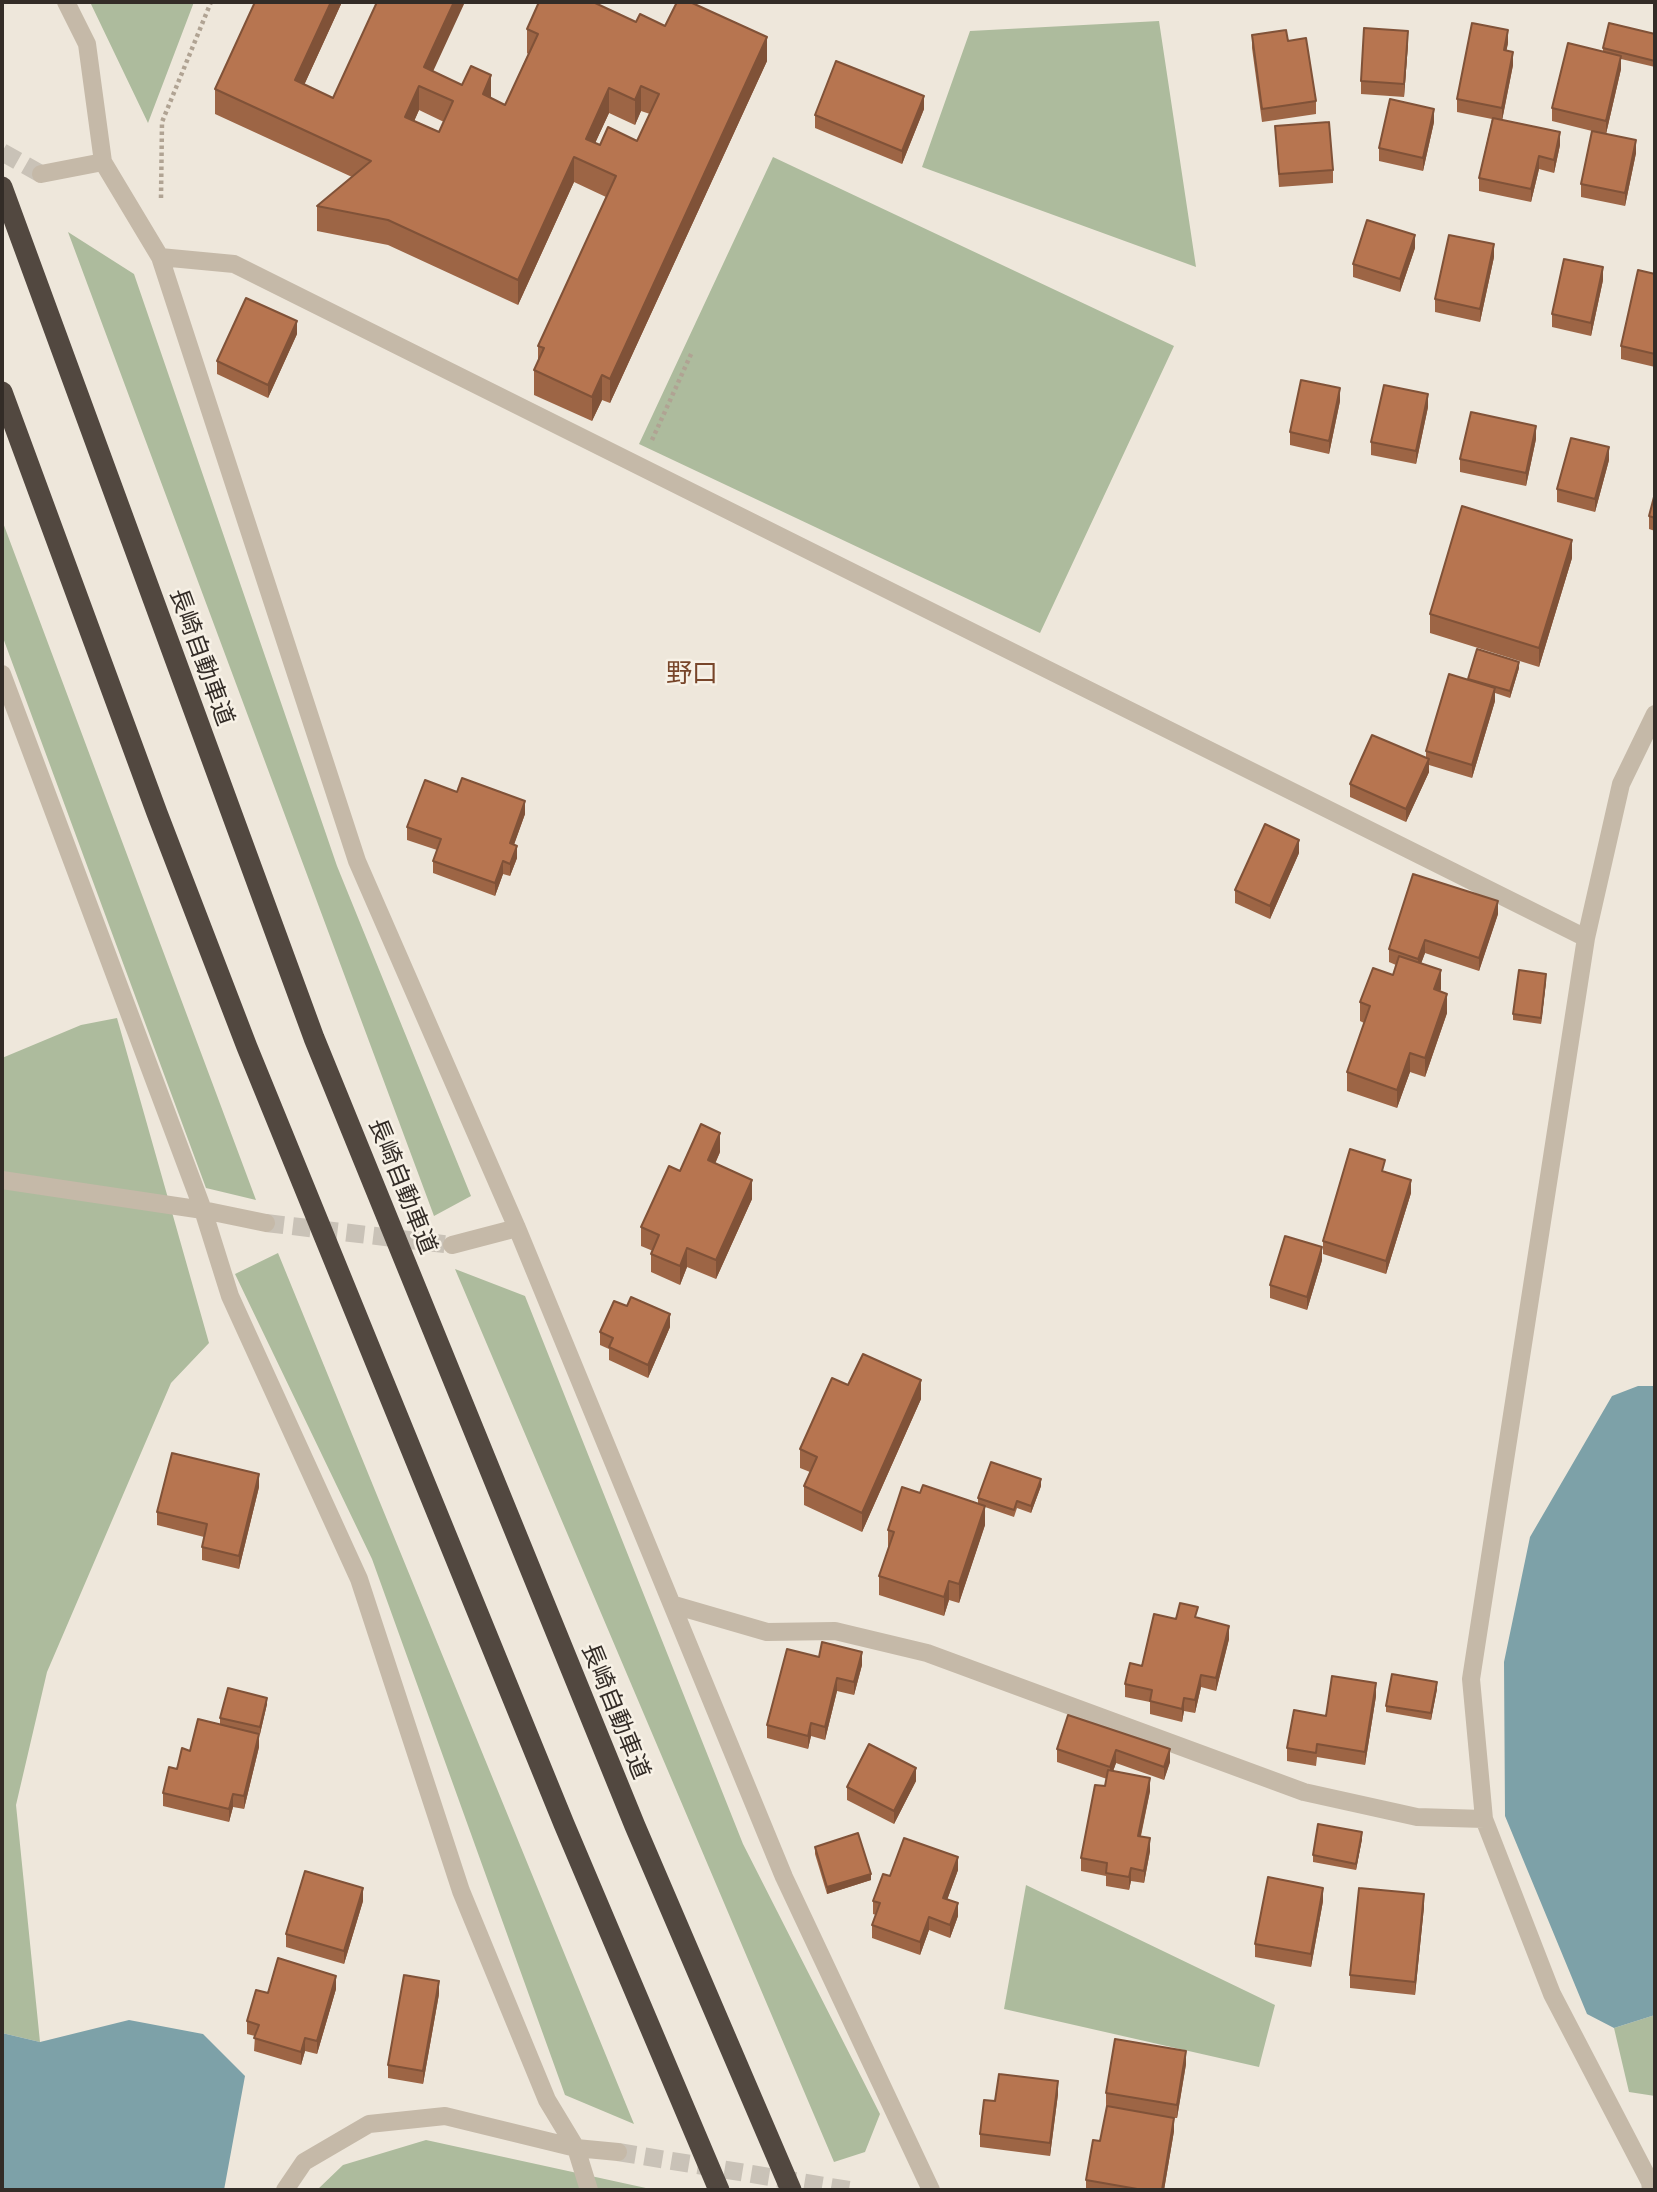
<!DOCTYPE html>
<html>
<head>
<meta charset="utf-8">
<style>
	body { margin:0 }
	#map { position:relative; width:1657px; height:2192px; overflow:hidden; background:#eee7db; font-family:Commissioner,sans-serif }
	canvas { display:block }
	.frame { position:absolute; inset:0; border:4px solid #332c27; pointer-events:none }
</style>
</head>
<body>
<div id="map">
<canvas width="1657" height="2192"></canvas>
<div class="frame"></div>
</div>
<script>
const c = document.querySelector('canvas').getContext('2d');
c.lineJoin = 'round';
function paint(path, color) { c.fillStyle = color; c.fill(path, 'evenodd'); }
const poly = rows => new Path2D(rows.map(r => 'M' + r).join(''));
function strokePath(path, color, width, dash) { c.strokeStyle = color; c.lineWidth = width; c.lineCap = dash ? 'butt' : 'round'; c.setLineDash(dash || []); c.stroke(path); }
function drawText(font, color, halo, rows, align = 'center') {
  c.font = font + ' Commissioner,"Noto Sans JP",sans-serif'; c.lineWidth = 5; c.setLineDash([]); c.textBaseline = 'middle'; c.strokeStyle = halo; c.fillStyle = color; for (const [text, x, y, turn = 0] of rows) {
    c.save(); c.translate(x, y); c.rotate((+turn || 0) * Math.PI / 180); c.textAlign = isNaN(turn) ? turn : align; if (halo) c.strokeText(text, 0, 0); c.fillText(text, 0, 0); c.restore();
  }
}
paint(poly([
	[90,2,194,2,148,123],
	[1159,21,1196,267,922,167,970,31],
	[773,157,1174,346,1040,633,639,444],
	[68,232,134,274,337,866,471,1196,434,1216],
	[2,520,256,1200,206,1188,2,635],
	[117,1018,209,1343,171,1383,47,1672,16,1805,40,2042,2,2033,2,1058,81,1025],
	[278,1253,634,2124,565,2095,372,1559,235,1274],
	[455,1269,525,1296,743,1844,880,2114,865,2152,834,2162],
	[1026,1885,1275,2005,1259,2067,1004,2009],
	[1655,2015,1655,2096,1629,2092,1614,2028],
	[426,2140,655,2190,317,2190,343,2165]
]), '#adbb9d');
paint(poly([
	[1638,1386,1655,1386,1655,2015,1614,2028,1587,2014,1505,1816,1504,1662,1530,1537,1612,1396],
	[129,2020,203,2034,245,2076,224,2190,2,2190,2,2033,40,2042]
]), '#7da1a8');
strokePath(poly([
	[2,152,41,174],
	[266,1223,452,1245],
	[618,2152,849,2190]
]), '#c9c2b7', 18, [18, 9]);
strokePath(poly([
	[161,198,162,122,211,2],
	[652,440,692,352]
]), '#b0a393', 4.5, [3.5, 3.5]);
strokePath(poly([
	[66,2,87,44,103,162,160,257,357,861,517,1228,784,1877,931,2190],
	[41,174,103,162],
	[160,257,234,264,1586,938],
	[2,674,203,1210,230,1296,359,1579,461,1891,547,2100,576,2148,589,2190],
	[2,1180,203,1210,266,1223],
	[452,1245,517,1228],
	[674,1605,767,1632,835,1631,927,1653,1304,1792,1417,1817,1484,1819],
	[285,2190,304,2162,369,2124,445,2116,576,2148,618,2152],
	[1651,2190,1650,2182,1552,1994,1484,1819,1471,1679,1586,938,1621,784,1655,714]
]), '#c5b9a8', 18);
strokePath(poly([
	[2,187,314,1038,635,1826,791,2190],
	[2,392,157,813,247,1047,564,1824,719,2190]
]), '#524840', 21);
paint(poly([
	[342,2,304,85,333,98,433,71,505,105,528,54,527,53,527,29,636,22,665,26,767,61,610,403,602,400,592,421,534,395,534,370,538,362,538,346,606,197,574,182,518,305,388,245,317,231,317,206,352,177,215,114,215,89],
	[419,110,444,122,439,132,414,121],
	[641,111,650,114,637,141,600,145,595,143,609,113,635,125],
	[1655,34,1655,67,1621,59,1621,69,1606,134,1636,153,1625,206,1581,197,1581,184,1592,131,1552,121,1552,108,1603,52,1603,48],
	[1252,35,1288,41,1316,101,1316,114,1262,122,1252,48],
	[1508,43,1506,51,1513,65,1502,120,1560,145,1554,173,1539,169,1531,202,1479,191,1479,178,1492,119,1457,112,1457,99],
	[1408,44,1404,97,1361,94,1361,81],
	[924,109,902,164,815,128,815,115],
	[1434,122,1423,171,1379,161,1379,148],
	[1275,126,1333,170,1333,183,1279,187],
	[1415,248,1400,292,1353,277,1353,264],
	[1494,257,1480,322,1435,312,1435,299],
	[1655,274,1655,367,1621,359,1621,346],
	[1603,280,1591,336,1552,327,1552,314],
	[297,334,268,398,217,374,217,361],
	[1340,401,1329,454,1290,445,1290,432],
	[1428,407,1416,464,1371,455,1371,442],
	[1536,439,1526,486,1460,472,1460,459],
	[1609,460,1595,512,1557,502,1557,489],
	[1655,493,1655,531,1649,529,1649,516],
	[1572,558,1539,667,1430,633,1430,614],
	[1519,668,1510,698,1495,693,1495,701,1472,778,1429,765,1429,772,1406,822,1350,797,1350,784,1426,758,1426,751,1468,680],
	[457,792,525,814,514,844,517,858,510,876,503,874,495,896,433,873,433,861,437,850,407,840,407,827],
	[1299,853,1270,919,1235,903,1235,890],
	[1498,914,1479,971,1425,953,1421,963,1441,989,1440,991,1447,1013,1425,1077,1410,1072,1397,1108,1347,1091,1347,1072,1364,1023,1360,1021,1360,1002,1393,975,1396,965,1389,962,1389,949],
	[1546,981,1541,1024,1513,1020,1513,1014],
	[720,1152,715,1164,752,1199,716,1279,687,1267,680,1285,651,1272,651,1254,653,1251,641,1246,641,1227,680,1171],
	[1385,1172,1411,1193,1386,1274,1323,1254,1323,1241],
	[1322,1260,1307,1310,1270,1298,1270,1285],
	[670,1327,648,1378,609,1360,609,1349,600,1345,600,1332],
	[848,1385,921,1399,862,1532,804,1505,804,1486,810,1472,800,1468,800,1449],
	[1041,1486,1031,1513,1017,1508,1014,1517,985,1507,985,1525,959,1603,949,1600,944,1616,879,1595,879,1576,888,1549,888,1530,920,1493,978,1504,978,1498],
	[259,1487,239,1569,202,1560,202,1547,204,1537,157,1525,157,1512],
	[1198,1618,1229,1639,1216,1691,1201,1687,1195,1713,1184,1711,1182,1722,1150,1714,1150,1702,1125,1697,1125,1684,1142,1666,1176,1619],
	[819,1657,862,1665,854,1695,837,1691,825,1740,811,1736,808,1749,767,1738,767,1725],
	[1437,1689,1431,1720,1386,1712,1386,1706],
	[1376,1696,1365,1765,1317,1757,1316,1766,1287,1761,1287,1748,1326,1716],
	[267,1704,260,1734,247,1731,259,1747,244,1809,233,1807,229,1822,163,1806,163,1793,177,1769,190,1751,220,1724,220,1718],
	[1068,1715,1170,1762,1164,1780,1116,1763,1113,1771,1150,1791,1141,1836,1150,1851,1144,1883,1131,1881,1129,1890,1106,1886,1106,1876,1081,1871,1081,1858,1105,1786,1107,1779,1057,1762,1057,1749],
	[916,1781,894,1824,847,1800,847,1787],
	[1362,1839,1356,1870,1313,1862,1313,1855],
	[815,1847,871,1880,827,1894,815,1854],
	[958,1870,947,1900,958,1916,950,1938,929,1930,920,1955,872,1938,872,1925,876,1915,873,1914,873,1901,890,1876],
	[363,1901,344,1964,286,1947,286,1934],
	[1323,1901,1311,1967,1255,1957,1255,1944],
	[1424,1907,1415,1995,1350,1988,1350,1975],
	[336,1989,317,2054,305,2051,301,2065,254,2051,255,2036,247,2034,247,2021,268,1993],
	[439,1994,423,2084,388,2078,388,2065],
	[1186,2064,1177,2118,1174,2118,1174,2131,1164,2190,1086,2190,1086,2180,1100,2141,1107,2106,1106,2106,1106,2093],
	[1058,2094,1050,2156,980,2147,980,2134,995,2101]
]), '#9d6545');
paint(poly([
	[331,2,342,2,295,105,295,80],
	[454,2,465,2,425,89,424,67],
	[1508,30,1508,43,1504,63,1504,50],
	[1408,31,1408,44,1404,97,1404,84],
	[767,37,767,61,610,403,610,379],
	[1513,52,1513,65,1502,121,1502,108],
	[1621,56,1621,69,1606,134,1606,121],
	[491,75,491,100,483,94],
	[419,86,419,110,405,142,405,117],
	[641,86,641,111,635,125,635,100],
	[609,88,609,113,586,163,586,139],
	[924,96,924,109,902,164,902,151],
	[1434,109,1434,122,1423,171,1423,158],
	[1560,132,1560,145,1554,173,1554,160],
	[1636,140,1636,153,1625,206,1625,193],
	[1539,156,1539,169,1531,202,1531,189],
	[574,157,574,182,518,305,518,280],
	[1415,235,1415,248,1400,292,1400,279],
	[1494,244,1494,257,1480,322,1480,309],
	[1603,267,1603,280,1591,336,1591,323],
	[297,321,297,334,268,398,268,385],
	[602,375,602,400,592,421,592,397],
	[1340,388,1340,401,1329,454,1329,441],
	[1428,394,1428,407,1416,464,1416,451],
	[1536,426,1536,439,1526,486,1526,473],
	[1609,447,1609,460,1595,512,1595,499],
	[1572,540,1572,558,1539,667,1539,648],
	[1519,662,1519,668,1510,698,1510,691],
	[1495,688,1495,701,1472,778,1472,765],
	[1429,759,1429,772,1406,822,1406,809],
	[525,801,525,814,510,856,510,843],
	[1299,840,1299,853,1270,919,1270,906],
	[517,846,517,858,510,876,510,864],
	[503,861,503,874,495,896,495,883],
	[1498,901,1498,914,1479,971,1479,958],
	[1425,940,1425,953,1418,972,1418,959],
	[1441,970,1441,989,1434,1008,1434,989],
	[1546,974,1546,981,1541,1024,1541,1018],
	[1447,994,1447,1013,1425,1077,1425,1058],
	[1410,1053,1410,1072,1397,1108,1397,1090],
	[720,1133,720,1152,708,1179,708,1160],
	[752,1180,752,1199,716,1279,716,1260],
	[1411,1180,1411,1193,1386,1274,1386,1261],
	[1322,1247,1322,1260,1307,1310,1307,1297],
	[687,1248,687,1267,680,1285,680,1266],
	[670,1314,670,1327,648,1378,648,1365],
	[921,1380,921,1399,862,1532,862,1513],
	[259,1474,259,1487,239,1569,239,1556],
	[1041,1479,1041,1486,1031,1513,1031,1506],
	[985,1506,985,1525,959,1603,959,1584],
	[949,1581,949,1600,944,1616,944,1597],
	[1229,1626,1229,1639,1216,1691,1216,1678],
	[862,1652,862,1665,854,1695,854,1682],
	[1201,1675,1201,1687,1195,1713,1195,1700],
	[837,1678,837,1691,825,1740,825,1727],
	[1437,1682,1437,1689,1431,1720,1431,1713],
	[1376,1683,1376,1696,1365,1765,1365,1752],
	[267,1698,267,1704,260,1734,260,1727],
	[1184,1698,1184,1711,1182,1722,1182,1709],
	[811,1723,811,1736,808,1749,808,1736],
	[259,1734,259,1747,244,1809,244,1796],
	[1170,1749,1170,1762,1164,1780,1164,1767],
	[1116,1750,1116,1763,1110,1780,1110,1767],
	[916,1768,916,1781,894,1824,894,1811],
	[1150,1778,1150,1791,1138,1848,1138,1836],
	[233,1794,233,1807,229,1822,229,1809],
	[1362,1832,1362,1839,1356,1870,1356,1864],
	[1150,1838,1150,1851,1144,1883,1144,1871],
	[958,1857,958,1870,943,1911,943,1898],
	[1131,1868,1131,1881,1129,1890,1129,1877],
	[871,1874,871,1880,827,1894,827,1887],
	[363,1888,363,1901,344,1964,344,1951],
	[1323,1888,1323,1901,1311,1967,1311,1954],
	[1424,1894,1424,1907,1415,1995,1415,1982],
	[958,1903,958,1916,950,1938,950,1925],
	[929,1917,929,1930,920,1955,920,1942],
	[336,1976,336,1989,317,2054,317,2041],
	[439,1981,439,1994,423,2084,423,2071],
	[305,2038,305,2051,301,2065,301,2052],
	[1186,2051,1186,2064,1177,2118,1177,2105],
	[1058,2081,1058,2094,1050,2156,1050,2143],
	[1174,2118,1174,2131,1164,2190,1162,2190]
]), '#805238');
const building = poly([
	[255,2,331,2,295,80,333,98,377,2,454,2,424,67,462,85,471,66,491,75,483,94,505,105,538,34,527,29,539,2,593,2,636,22,640,14,665,26,677,2,690,2,767,37,610,379,602,375,592,397,534,370,544,348,538,346,616,176,574,157,518,280,388,220,317,206,371,161,215,89,255,2],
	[419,86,453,101,439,132,405,117,419,86],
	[641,86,659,94,637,141,608,127,600,145,586,139,609,88,635,100,641,86],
	[1472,23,1508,30,1504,50,1513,52,1502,108,1457,99,1472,23],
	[1609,23,1655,34,1655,61,1603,48,1609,23],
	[1364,28,1408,31,1404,84,1361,81,1364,28],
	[1286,30,1288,41,1306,38,1316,101,1262,109,1252,35,1286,30],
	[1568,43,1621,56,1606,121,1552,108,1568,43],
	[836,61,924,96,902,151,815,115,836,61],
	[1390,99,1434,109,1423,158,1379,148,1390,99],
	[1493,118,1560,132,1554,160,1539,156,1531,189,1479,178,1493,118],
	[1329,122,1333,170,1279,174,1275,126,1329,122],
	[1592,131,1636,140,1625,193,1581,184,1592,131],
	[1367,220,1415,235,1400,279,1353,264,1367,220],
	[1449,235,1494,244,1480,309,1435,299,1449,235],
	[1564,259,1603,267,1591,323,1552,314,1564,259],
	[1638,270,1655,274,1655,354,1621,346,1638,270],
	[246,298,297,321,268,385,217,361,246,298],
	[1301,380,1340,388,1329,441,1290,432,1301,380],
	[1384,385,1428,394,1416,451,1371,442,1384,385],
	[1471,412,1536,426,1526,473,1460,459,1471,412],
	[1571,438,1609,447,1595,499,1557,489,1571,438],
	[1655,493,1655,518,1649,516,1655,493],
	[1462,506,1572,540,1539,648,1430,614,1462,506],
	[1477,649,1519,662,1510,691,1468,679,1477,649],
	[1449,674,1495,688,1472,765,1426,751,1449,674],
	[1372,735,1429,759,1406,809,1350,784,1372,735],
	[462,778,525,801,510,843,517,846,510,864,503,861,495,883,433,861,441,839,407,827,425,780,457,792,462,778],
	[1265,824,1299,840,1270,906,1235,890,1265,824],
	[1413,874,1498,901,1479,958,1425,940,1418,959,1389,949,1413,874],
	[1399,956,1441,970,1434,989,1447,994,1425,1058,1410,1053,1397,1090,1347,1072,1370,1006,1360,1002,1373,968,1393,975,1399,956],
	[1519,970,1546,974,1541,1018,1513,1014,1519,970],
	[701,1124,720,1133,708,1160,752,1180,716,1260,687,1248,680,1266,651,1254,659,1235,641,1227,669,1166,680,1171,701,1124],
	[1350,1149,1385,1160,1382,1171,1411,1180,1386,1261,1323,1241,1350,1149],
	[1285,1236,1322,1247,1307,1297,1270,1285,1285,1236],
	[631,1297,670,1314,648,1365,609,1347,613,1338,600,1332,614,1301,627,1306,631,1297],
	[863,1354,921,1380,862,1513,804,1486,817,1457,800,1449,832,1378,848,1385,863,1354],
	[172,1453,259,1474,239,1556,202,1547,207,1524,157,1512,172,1453],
	[991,1462,1041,1479,1031,1506,1017,1501,1014,1510,978,1498,991,1462],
	[923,1485,985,1506,959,1584,949,1581,944,1597,879,1576,894,1532,888,1530,902,1487,920,1493,923,1485],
	[1180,1603,1198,1607,1195,1617,1229,1626,1216,1678,1201,1675,1195,1700,1184,1698,1182,1709,1150,1701,1152,1690,1125,1684,1130,1663,1142,1666,1154,1614,1176,1619,1180,1603],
	[822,1642,862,1652,854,1682,837,1678,825,1727,811,1723,808,1736,767,1725,787,1649,819,1657,822,1642],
	[1392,1674,1437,1682,1431,1713,1386,1706,1392,1674],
	[1332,1676,1376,1683,1365,1752,1317,1744,1316,1753,1287,1748,1294,1710,1326,1716,1332,1676],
	[228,1688,267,1698,260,1727,220,1718,228,1688],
	[1068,1715,1170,1749,1164,1767,1116,1750,1110,1767,1057,1749,1068,1715],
	[198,1719,259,1734,244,1796,233,1794,229,1809,163,1793,169,1767,177,1769,182,1748,190,1751,198,1719],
	[869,1744,916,1768,894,1811,847,1787,869,1744],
	[1108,1770,1150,1778,1138,1836,1150,1838,1144,1871,1131,1868,1129,1877,1106,1873,1107,1863,1081,1858,1095,1785,1105,1786,1108,1770],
	[1318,1824,1362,1832,1356,1864,1313,1855,1318,1824],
	[858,1833,871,1874,827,1887,815,1847,858,1833],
	[904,1838,958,1857,943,1898,958,1903,950,1925,929,1917,920,1942,872,1925,880,1903,873,1901,883,1874,890,1876,904,1838],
	[305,1871,363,1888,344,1951,286,1934,305,1871],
	[1268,1877,1323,1888,1311,1954,1255,1944,1268,1877],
	[1359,1888,1424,1894,1415,1982,1350,1975,1359,1888],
	[278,1958,336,1976,317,2041,305,2038,301,2052,254,2038,259,2025,247,2021,256,1990,268,1993,278,1958],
	[404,1975,439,1981,423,2071,388,2065,404,1975],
	[1115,2039,1186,2051,1177,2105,1106,2093,1115,2039],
	[999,2074,1058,2081,1050,2143,980,2134,984,2100,995,2101,999,2074],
	[1107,2106,1174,2118,1162,2190,1143,2190,1086,2180,1093,2140,1100,2141,1107,2106]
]);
paint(building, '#b77550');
strokePath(building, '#805238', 2);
drawText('24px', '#332c27', '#f7f1e6', [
	["長崎自動車道",202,657,70],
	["長崎自動車道",403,1186,68],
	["長崎自動車道",616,1711,68]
]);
drawText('26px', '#78462a', '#f7f1e6', [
	["野口",692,673]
]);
</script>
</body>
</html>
